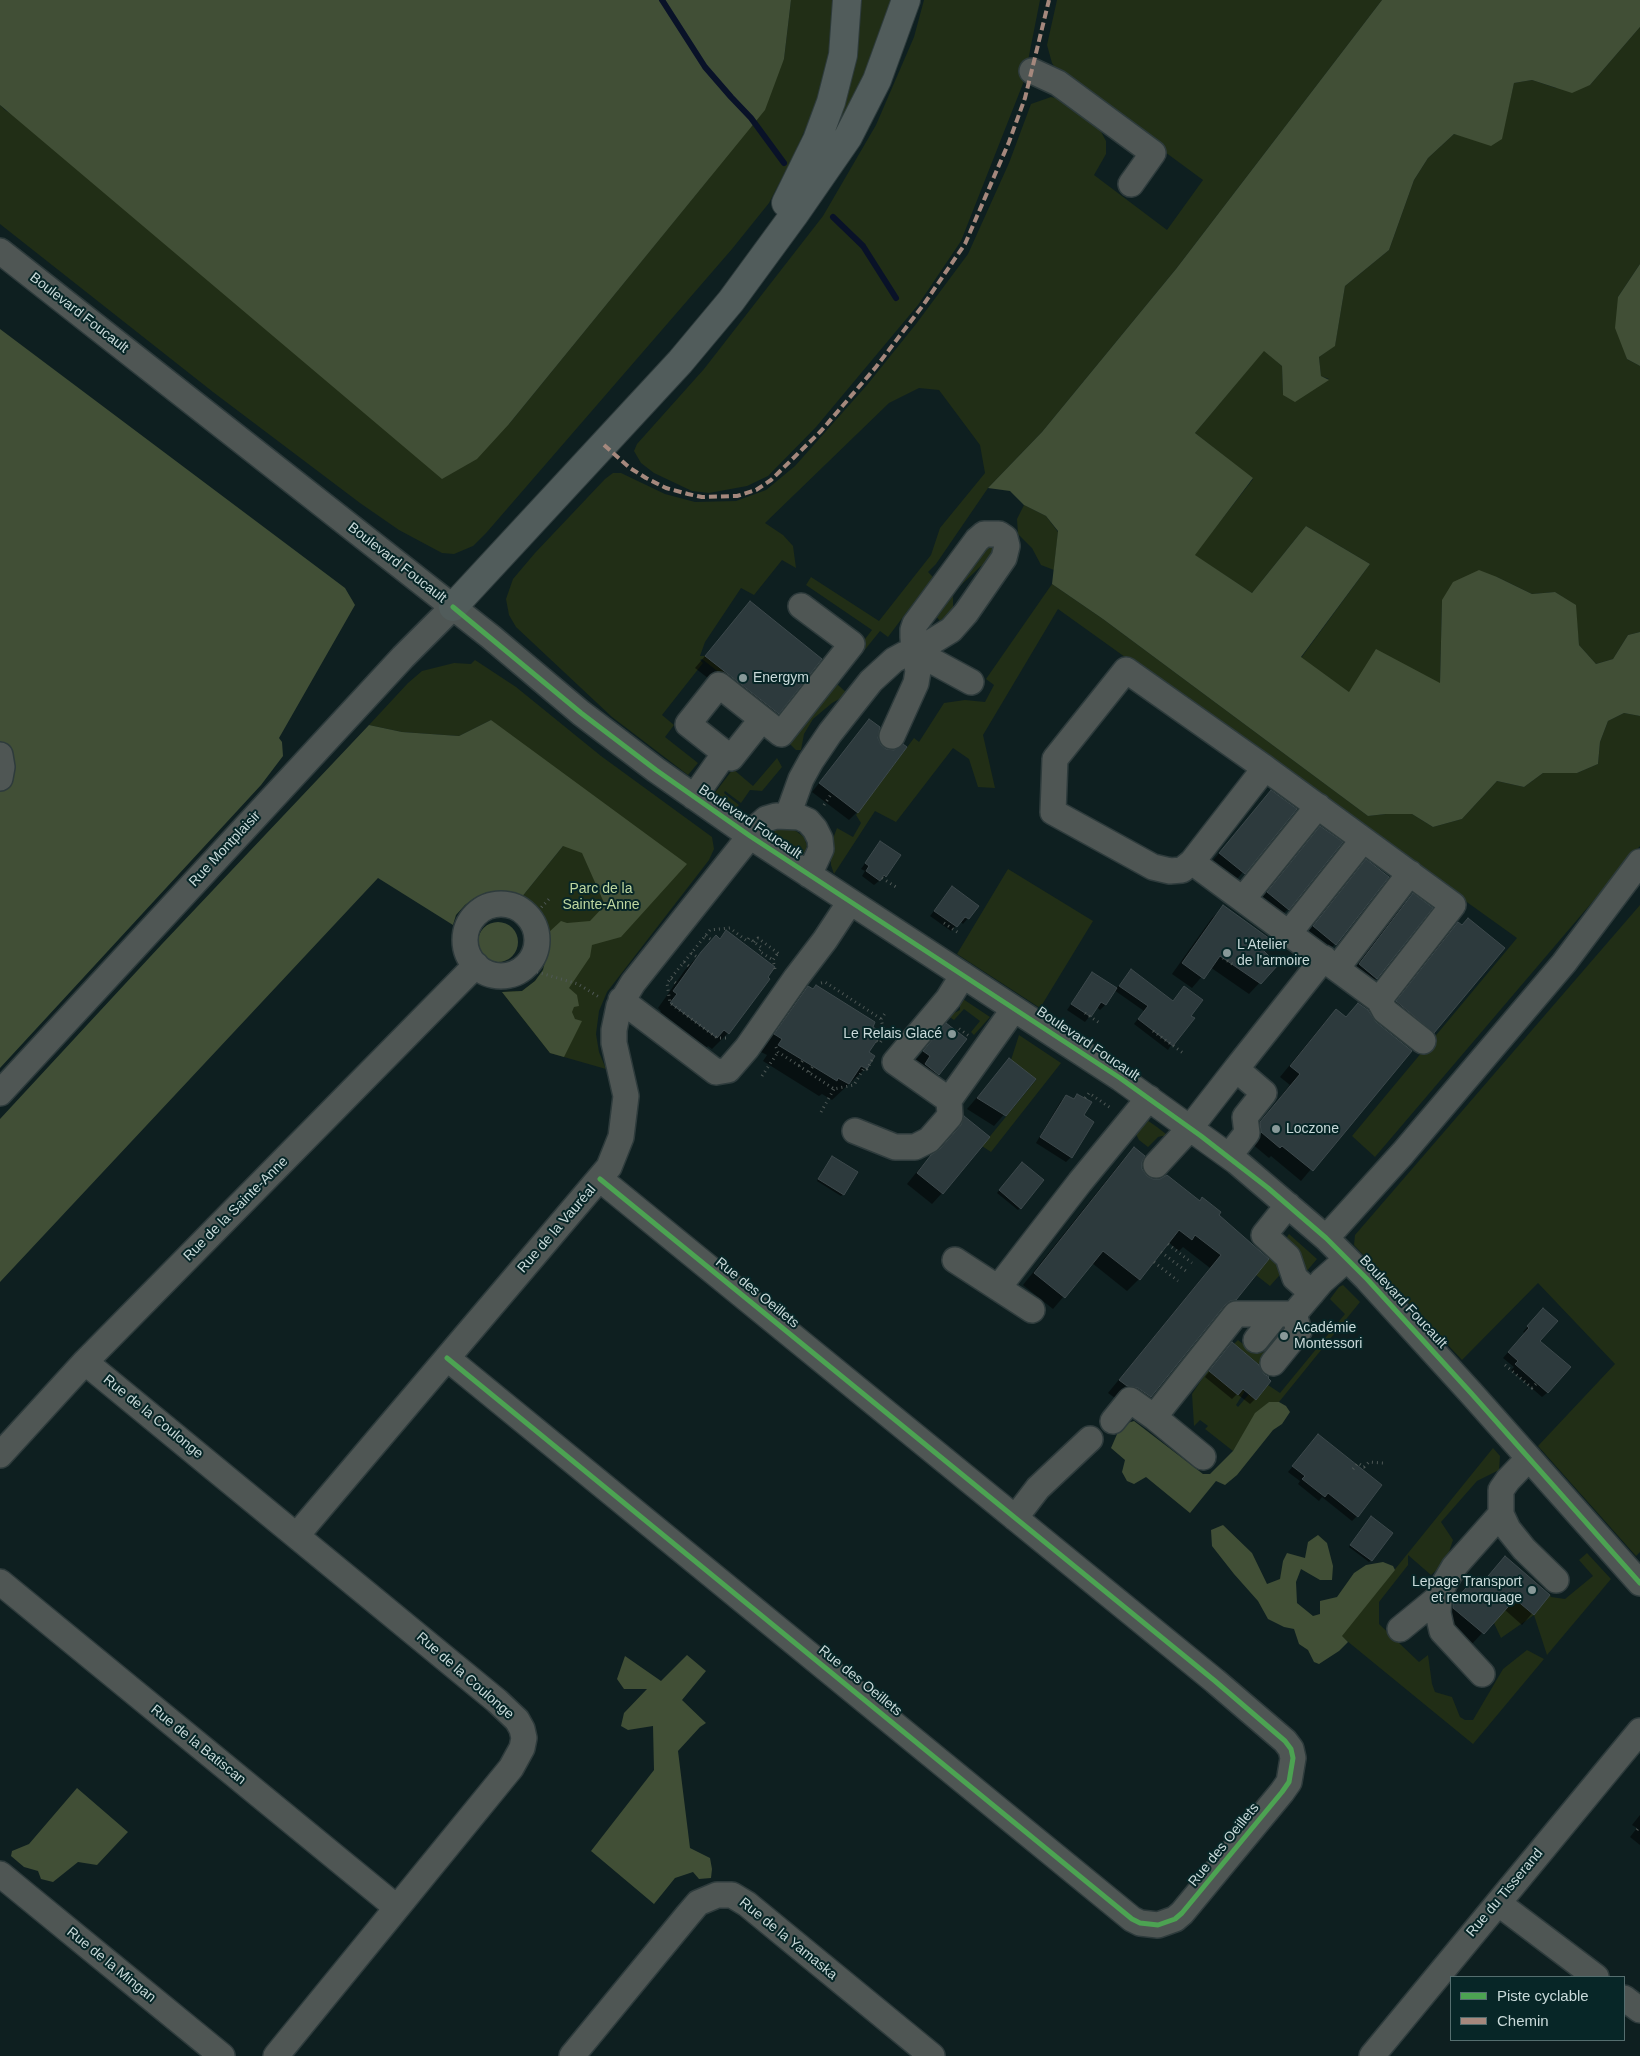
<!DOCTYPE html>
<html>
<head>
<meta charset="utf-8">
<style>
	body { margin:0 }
	#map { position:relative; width:1640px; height:2056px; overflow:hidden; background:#0e1f20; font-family:Arial,sans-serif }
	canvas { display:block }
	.legend { position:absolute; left:1450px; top:1976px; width:175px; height:65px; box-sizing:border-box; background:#072627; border:1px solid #556e6f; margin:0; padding:6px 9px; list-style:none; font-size:15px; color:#c9dada }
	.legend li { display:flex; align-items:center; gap:10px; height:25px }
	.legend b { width:25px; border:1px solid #556e6f }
</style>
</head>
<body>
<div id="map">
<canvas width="1640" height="2056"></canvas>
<ul class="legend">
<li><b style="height:6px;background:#4ca352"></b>Piste cyclable</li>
<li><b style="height:6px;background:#a5887d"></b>Chemin</li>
</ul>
</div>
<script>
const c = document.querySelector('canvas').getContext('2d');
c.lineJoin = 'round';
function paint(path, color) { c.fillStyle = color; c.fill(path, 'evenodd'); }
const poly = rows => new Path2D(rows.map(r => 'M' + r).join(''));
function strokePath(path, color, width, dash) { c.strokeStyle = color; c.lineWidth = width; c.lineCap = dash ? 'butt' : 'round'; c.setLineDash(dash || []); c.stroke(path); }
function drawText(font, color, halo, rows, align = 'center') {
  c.font = font + ' Arial,sans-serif'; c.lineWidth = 4; c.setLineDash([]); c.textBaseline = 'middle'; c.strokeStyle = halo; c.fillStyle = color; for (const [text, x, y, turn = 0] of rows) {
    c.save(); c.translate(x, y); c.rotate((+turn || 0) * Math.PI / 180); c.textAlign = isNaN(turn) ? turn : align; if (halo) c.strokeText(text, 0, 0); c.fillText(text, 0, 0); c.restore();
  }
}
paint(poly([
	[791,0,832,0,832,40,816,104,794,155,769,203,732,249,487,532,473,546,454,554,442,553,399,530,360,503,213,392,0,224,0,105,5,110,509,424,710,177,784,59],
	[858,0,897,0,842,127,827,139],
	[924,0,1040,0,1024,81,961,241,918,305,816,427,768,476,747,486,709,493,692,491,654,473,641,463,634,451,637,444,704,369,823,216,876,125,914,37],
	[1057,0,1382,0,1176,269,1042,432,988,488,936,564,928,572,933,577,888,637,880,631,842,678,838,674,872,630,806,585,811,577,879,621,931,555,940,528,985,473,980,445,939,390,919,388,889,403,765,523,783,535,793,546,796,568,782,560,754,595,741,588,705,642,700,656,705,656,728,675,726,678,702,659,700,660,703,663,662,715,674,725,665,737,698,763,688,775,612,717,516,627,509,615,506,599,513,579,535,553,605,479,613,473,621,473,665,494,695,502,736,501,766,490,795,466,867,385,916,324,968,254,1009,163,1031,104,1051,97,1060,99,1098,126,1106,141,1106,154,1094,175,1167,230,1203,180,1059,74,1052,63,1047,45],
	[1640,27,1640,264,1618,297,1627,359,1640,366,1640,632,1628,635,1613,659,1596,664,1579,645,1575,605,1555,592,1532,594,1497,577,1442,600,1440,683,1350,693,1301,658,1370,564,1306,526,1252,593,1194,555,1253,479,1195,433,1264,350,1282,366,1283,395,1329,379,1321,376,1319,357,1335,345,1345,286,1389,250,1414,180,1428,158,1454,134,1470,138,1501,139,1514,83,1532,80,1556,88,1590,85],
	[1024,505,1046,516,1058,532,1054,570,1041,565,1032,548,1018,534,1017,519],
	[985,543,995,543,991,565,981,566,959,587,953,595,953,609,940,621,935,615],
	[1052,584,1103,619,1368,816,1386,814,1412,814,1433,827,1462,819,1497,781,1524,787,1543,773,1577,773,1598,764,1600,742,1608,721,1624,713,1640,716,1640,846,1375,1157,1352,1136,1517,938,1058,609,983,735,995,788,978,787,969,759,953,748,896,822,875,811,834,874,831,865,831,844,837,828,853,837,861,823,856,815,914,738,919,742,944,703,965,700,985,702,994,685,986,679],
	[475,660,516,687,601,756,712,837,714,849,709,860,607,992,599,1011,596,1034,599,1052,606,1069,550,1053,502,992,522,991,535,981,543,970,548,945,548,933,542,918,533,905,521,898,563,846,491,720,459,736,402,732,369,725,408,683,422,671,454,663,471,664],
	[837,684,848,694,832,703,813,719,804,734,801,750,796,750,789,743],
	[777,758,782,767,762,791,750,790,741,803,725,791,724,793,739,805,735,809,714,794,733,769,753,786],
	[789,826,804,837,807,846,804,854,774,835,775,829,780,827],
	[1008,869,1093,921,1040,1008,957,954],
	[1640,905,1640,1552,1636,1556,1538,1446,1615,1364,1538,1283,1462,1360,1354,1245,1355,1235],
	[960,997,990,1017,974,1035,971,1032,980,1021,964,1009,954,1020,948,1016,960,1010],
	[1019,1035,1061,1063,991,1152,982,1146,1036,1080,1011,1060],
	[1144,1118,1157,1127,1171,1138,1162,1136,1158,1137,1148,1147,1139,1140,1136,1134],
	[1289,1234,1317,1259,1306,1272,1295,1265,1299,1251,1285,1240],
	[1270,1258,1276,1259,1285,1269,1270,1286,1256,1275],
	[1343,1285,1360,1302,1279,1402,1269,1402,1248,1427,1233,1451,1205,1429,1208,1426,1200,1420,1194,1426,1192,1394,1208,1370,1238,1395,1243,1389,1245,1391,1236,1405,1238,1407,1249,1394,1256,1400,1268,1385,1280,1393,1345,1314,1330,1299,1339,1287],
	[1280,1331,1283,1333,1262,1367,1234,1344,1238,1340,1253,1352,1259,1351,1262,1353],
	[1493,1448,1500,1456,1499,1470,1477,1481,1441,1522,1453,1540,1446,1561,1431,1575,1408,1555,1408,1565,1379,1602,1379,1624,1419,1662,1428,1655,1432,1684,1435,1692,1452,1697,1460,1717,1465,1720,1473,1720,1503,1669,1527,1650,1544,1659,1473,1744,1341,1636],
	[1587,1553,1611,1579,1547,1655,1534,1615,1501,1638,1494,1623,1511,1596,1534,1615,1550,1595,1551,1597,1565,1599,1593,1576,1579,1560]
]), '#212e16');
paint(poly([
	[0,0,791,0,784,59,765,110,509,424,477,459,442,479,0,105],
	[1382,0,1640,0,1640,27,1590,85,1572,93,1532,80,1514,83,1502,139,1491,146,1454,134,1428,158,1414,180,1389,250,1345,286,1335,346,1319,357,1321,376,1329,380,1295,402,1283,395,1282,366,1264,351,1195,433,1253,478,1195,555,1252,593,1306,526,1370,564,1301,657,1349,692,1376,649,1440,683,1442,600,1453,582,1479,570,1497,577,1532,594,1555,592,1576,605,1579,645,1596,664,1613,659,1628,635,1640,632,1640,716,1624,713,1608,721,1600,742,1598,764,1577,773,1543,773,1524,787,1497,781,1462,819,1433,827,1412,814,1386,814,1368,816,1103,619,1052,584,1058,531,1046,516,1024,505,1010,491,988,488,1042,432,1176,269],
	[1640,264,1640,366,1627,359,1615,328,1618,297],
	[0,329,345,588,355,605,279,738,282,742,283,756,261,785,0,1068],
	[491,720,687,864,621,937,592,945,590,957,569,988,577,995,579,1006,574,1007,572,1012,575,1019,582,1021,564,1057,550,1053,502,992,522,991,535,981,543,970,547,954,548,933,561,921,567,923,590,921,605,905,582,853,563,846,521,898,509,893,495,891,485,893,473,899,465,905,456,915,453,925,378,878,0,1282,0,1119,162,944,369,725,402,732,459,736],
	'478 942a20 20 0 1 1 40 0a20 20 0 1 1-40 0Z',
	[1269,1402,1279,1402,1286,1406,1290,1412,1282,1424,1273,1430,1237,1475,1225,1485,1216,1481,1190,1513,1146,1477,1134,1484,1127,1481,1122,1472,1125,1460,1111,1448,1121,1425,1134,1421,1203,1474,1210,1474,1233,1451,1255,1413],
	[1223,1525,1252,1553,1267,1584,1280,1579,1283,1561,1287,1553,1305,1558,1308,1542,1318,1535,1327,1543,1333,1566,1332,1580,1320,1580,1301,1569,1296,1582,1297,1603,1313,1616,1320,1614,1320,1601,1337,1597,1354,1573,1366,1565,1383,1562,1393,1566,1395,1570,1342,1636,1348,1642,1339,1651,1319,1664,1314,1662,1308,1650,1299,1644,1294,1629,1284,1627,1268,1619,1258,1601,1234,1574,1212,1546,1211,1530],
	[687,1655,706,1671,682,1700,706,1723,700,1727,678,1751,690,1848,710,1858,712,1869,711,1878,699,1879,693,1872,675,1878,654,1904,591,1851,654,1770,653,1726,628,1730,621,1726,624,1713,647,1689,624,1689,617,1679,625,1656,661,1681],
	[77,1788,128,1832,97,1865,78,1862,53,1882,41,1879,38,1871,24,1867,11,1856,12,1851,29,1844]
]), '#414f36');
paint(poly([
	[751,602,820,659,778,713,767,724,695,668],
	[869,720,880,746,885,750,857,812,849,820,812,792],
	[1271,792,1295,809,1233,884,1209,865],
	[1320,828,1288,909,1277,920,1257,903],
	[880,843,899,856,885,876,874,885,862,876,865,871,861,869],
	[1366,861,1335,944,1325,955,1303,938,1355,872],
	[952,888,968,918,963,924,960,921,951,931,930,916],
	[1413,895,1431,908,1376,978,1365,989,1349,975,1402,906],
	[1223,907,1276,965,1249,994,1210,967,1192,988,1172,974,1212,918],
	[1458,924,1433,1032,1423,1043,1386,1013,1447,935],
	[726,932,728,1033,712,1049,708,1046,700,1054,654,1020,661,1011,658,1008,685,970,716,937,719,939],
	[1131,970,1189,1016,1168,1050,1134,1024,1144,1011,1114,990,1105,1005,1100,1010,1097,1007,1085,1022,1067,1010,1092,974,1116,989],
	[808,988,867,1053,866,1068,832,1100,822,1094,819,1096,763,1061,767,1055,759,1051,792,1004],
	[1358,1004,1375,1023,1410,1051,1301,1181,1271,1156,1269,1158,1251,1143,1250,1134,1290,1085,1280,1077,1325,1022,1336,1011,1345,1018],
	[936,1036,965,1039,938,1074,928,1085,914,1062],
	[1009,1060,1034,1080,994,1126,967,1109],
	[1078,1095,1082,1115,1071,1157,1066,1162,1036,1143,1061,1101,1067,1096,1073,1100],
	[964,1118,942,1193,932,1204,907,1184,920,1168,950,1138,954,1128],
	[1134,1149,1141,1162,1141,1169,1146,1177,1217,1215,1235,1299,1223,1311,1217,1312,1150,1397,1138,1408,1126,1400,1115,1398,1108,1393,1210,1268,1183,1247,1179,1251,1168,1242,1139,1279,1127,1291,1092,1263,1053,1309,1023,1285,1122,1161],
	[830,1160,843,1194,841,1196,817,1181],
	[1020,1166,1020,1208,1018,1210,997,1193],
	[1538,1315,1539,1341,1548,1392,1542,1397,1511,1370,1514,1367,1503,1358,1525,1333,1523,1332],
	[1227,1349,1255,1399,1250,1404,1237,1394,1232,1399,1205,1377],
	[1318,1436,1357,1516,1352,1521,1322,1497,1319,1501,1298,1484,1300,1481,1288,1472],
	[1369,1520,1371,1560,1369,1562,1349,1547],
	[1505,1558,1548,1595,1522,1625,1504,1609,1472,1644,1442,1619,1443,1615,1471,1584,1477,1589],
	[1640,1815,1640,1845,1630,1837,1637,1828,1632,1825]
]), '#0007');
strokePath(poly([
	[662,0,705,67,731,97,751,118,784,163],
	[833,217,863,246,896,298]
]), '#091228', 6);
const building = poly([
	[750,601,822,659,779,714,705,656,750,601],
	[869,719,880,727,878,738,881,745,886,749,894,750,903,744,907,747,858,813,819,783,869,719],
	[1271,790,1297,809,1245,874,1219,853,1271,790],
	[1320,826,1343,842,1289,910,1267,892,1320,826],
	[880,841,901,855,886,877,884,875,880,881,866,871,869,866,865,863,880,841],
	[1366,859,1389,877,1336,945,1313,926,1366,859],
	[952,886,979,906,969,919,965,917,957,927,934,911,952,886],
	[1413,893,1433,908,1377,979,1359,964,1413,893],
	[1223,905,1270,939,1262,949,1278,965,1261,984,1220,956,1204,979,1182,963,1223,905],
	[1468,918,1505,948,1434,1033,1396,1001,1458,922,1462,925,1468,918],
	[726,930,775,967,768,977,770,979,729,1034,724,1030,717,1038,670,1003,677,994,673,991,701,952,716,935,720,939,726,930],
	[1131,969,1173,1001,1184,986,1203,1000,1191,1016,1195,1018,1173,1046,1138,1019,1148,1006,1119,986,1131,969],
	[1092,972,1117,988,1106,1005,1101,1002,1091,1017,1071,1004,1092,972],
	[816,985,875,1022,873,1027,882,1033,869,1052,875,1056,867,1069,861,1066,849,1084,838,1078,837,1081,778,1045,782,1039,774,1034,808,986,813,989,816,985],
	[1358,1003,1368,1010,1376,1022,1412,1051,1313,1171,1282,1146,1280,1148,1261,1132,1260,1122,1300,1074,1290,1066,1336,1009,1346,1017,1358,1003],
	[946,1023,967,1039,939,1075,925,1064,930,1056,923,1051,946,1023],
	[1009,1058,1036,1079,1006,1116,977,1098,1009,1058],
	[1077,1094,1092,1102,1084,1115,1094,1122,1072,1158,1040,1137,1066,1095,1074,1099,1077,1094],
	[964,1116,990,1137,943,1194,917,1173,931,1155,940,1149,961,1125,964,1116],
	[1134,1147,1145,1156,1142,1162,1142,1169,1147,1176,1153,1179,1160,1179,1167,1175,1200,1201,1202,1197,1221,1212,1219,1215,1269,1259,1236,1300,1230,1301,1225,1305,1151,1397,1138,1388,1127,1386,1119,1380,1221,1255,1195,1235,1192,1240,1179,1230,1140,1280,1103,1251,1065,1298,1034,1273,1134,1147],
	[832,1156,858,1172,844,1195,818,1179,832,1156],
	[1022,1162,1044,1180,1021,1209,999,1190,1022,1162],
	[1543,1308,1558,1321,1540,1341,1571,1367,1548,1393,1515,1364,1518,1361,1508,1352,1529,1328,1527,1326,1543,1308],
	[1232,1342,1259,1365,1264,1374,1269,1377,1268,1378,1271,1381,1256,1400,1243,1389,1238,1395,1209,1371,1232,1342],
	[1318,1434,1382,1485,1358,1517,1328,1493,1325,1497,1302,1479,1305,1476,1292,1466,1318,1434],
	[1371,1516,1393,1533,1372,1561,1350,1545,1371,1516],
	[1505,1556,1550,1595,1534,1615,1515,1599,1484,1634,1453,1608,1453,1603,1471,1582,1478,1588,1505,1556]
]);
paint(building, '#2d3a3d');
strokePath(building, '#3d494c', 1);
const minor = poly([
	[1032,71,1058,83,1153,153,1131,184],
	[0,251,491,637,581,713,656,770,750,836,1120,1078,1237,1162,1326,1238,1367,1279,1471,1393,1640,1583],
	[914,651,971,682],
	[719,685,762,719,731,758,688,724,719,685],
	[762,719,781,734,852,644,801,606],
	[0,755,2,767,0,778],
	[1265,768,1453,905,1379,1000,1192,862,1265,768],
	[694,797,725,753],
	[788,815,801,779,811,761,830,733,871,681,894,660,905,654,914,651,919,649,928,644,951,630,966,613,1004,558,1007,546,1005,538,999,534,984,534,977,540,915,624,913,630,913,637,914,651,918,671,916,683,892,736],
	[1192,862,1182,870,1170,871,1153,867,1053,812,1055,759,1126,670,1265,768],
	[1243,899,1318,806],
	'465 940a36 36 0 1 1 72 0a36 36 0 1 1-72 0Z',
	[1289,933,1363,840],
	[1337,968,1410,873],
	[963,975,948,999,895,1062,949,1100,1014,1009],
	[621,1000,716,1072,728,1070,747,1048,796,978,825,940,850,902],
	[1379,1000,1385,1011,1423,1041],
	[1236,1069,1324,958],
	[0,1093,403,657,453,607],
	[855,1131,895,1147,915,1147,929,1140,950,1116,949,1100],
	[1156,1165,1190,1128,1236,1069,1264,1093,1245,1117,1247,1133,1229,1156],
	[1288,1205,1264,1235,1288,1257,1295,1278,1312,1293],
	[1326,1238,1403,1153,1564,963,1640,862],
	[955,1260,1032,1310],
	[998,1288,1080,1182,1149,1098],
	[1256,1340,1277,1314,1294,1314,1322,1281,1347,1259],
	[447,1358,1132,1919,1140,1923,1158,1925,1175,1919,1182,1913,1282,1792,1289,1782,1293,1758,1291,1749,1285,1741,1215,1681,600,1179],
	[85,1362,497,1701,517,1720,522,1729,524,1738,522,1748,511,1768,276,2056],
	[1273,1363,1299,1331,1294,1314],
	[1113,1421,1130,1400,1154,1417],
	[0,1455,85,1362,476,965],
	[1203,1457,1154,1417,1236,1314,1277,1314],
	[1529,1458,1508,1480,1501,1490,1501,1514,1508,1529,1524,1549,1556,1580],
	[1015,1518,1038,1488,1090,1439],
	[297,1535,609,1167,621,1137,626,1096,614,1043,614,1030,619,1006,633,983,758,826,766,819,776,816,799,817,808,821,815,829,820,839,821,849,809,875],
	[0,1582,396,1907],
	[1400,1629,1439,1597],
	[1482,1674,1442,1631,1438,1613,1439,1597,1444,1584,1454,1567,1501,1514],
	[0,1874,222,2056],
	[1498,1903,1596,1977],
	[1624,1998,1640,2010],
	[572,2056,687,1916,698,1903,717,1895,732,1895,747,1904,932,2056],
	[1372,2056,1640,1731]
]);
const highway = poly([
	[786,203,817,140,831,102,843,55,847,0],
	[453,607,680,362,731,301,794,215,848,137,877,80,906,0]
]);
strokePath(minor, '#2e3b3c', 28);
strokePath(highway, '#2e3b3c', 30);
strokePath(poly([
	[824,805,832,793],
	[882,878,896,887],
	[538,911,549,899],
	[944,923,960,934],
	[705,936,712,940],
	[754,942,758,938,779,954],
	[691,953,697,957],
	[1223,958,1235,966],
	[684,962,690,967],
	[775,969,773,960,778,953],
	[537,972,578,984,599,997],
	[671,979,678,985],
	[821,983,825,982,881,1019,885,1035,880,1043,877,1041],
	[1085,1013,1101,1024],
	[881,1019,886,1012],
	[956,1031,958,1028,969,1036],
	[1153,1031,1183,1053],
	[726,1038,717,1038,670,1003,667,983,710,930,730,928,747,941,749,938,762,948,759,951,773,960],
	[776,1047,778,1052,834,1089,854,1085,864,1068,867,1069,872,1060],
	[799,1066,803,1060],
	[809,1072,813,1066],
	[762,1076,778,1052],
	[1085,1098,1089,1093,1112,1109],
	[821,1112,834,1089],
	[1168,1244,1192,1263],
	[1161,1252,1186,1271],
	[1154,1262,1178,1281],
	[1505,1365,1532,1388,1537,1383],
	[1353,1469,1358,1463,1364,1467,1369,1462,1383,1463],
	[1637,1830,1640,1826]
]), '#4f5856', 3, [1, 4]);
strokePath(minor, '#4f5654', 25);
strokePath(highway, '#515c5b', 28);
strokePath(poly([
	[604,445,630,468,646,478,666,488,688,494,702,497,737,496,756,490,771,480,821,431,876,367,924,304,965,244,1009,142,1025,98,1049,0]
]), '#a5887d', 4, [8, 4]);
strokePath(poly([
	[453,607,581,713,656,770,750,836,1120,1078,1201,1136,1268,1188,1326,1238,1367,1279,1471,1393,1640,1583],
	[447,1358,1132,1919,1140,1923,1158,1925,1175,1919,1182,1913,1282,1792,1289,1782,1293,1758,1291,1749,1285,1741,1215,1681,600,1179]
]), '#4ca352', 5);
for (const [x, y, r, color] of [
	[743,678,5,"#899"],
	[1227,953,5,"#899"],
	[952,1034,5,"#899"],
	[1276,1129,5,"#899"],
	[1284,1336,5,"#899"],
	[1532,1590,5,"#899"]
]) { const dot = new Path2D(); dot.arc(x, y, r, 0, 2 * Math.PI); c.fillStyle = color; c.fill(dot); strokePath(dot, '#072627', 2); }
drawText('14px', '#c9dada', '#072627', [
	["Boulevard Foucault",79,313,38],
	["Boulevard Foucault",397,563,38],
	["Boulevard Foucault",750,822,34],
	["Rue Montplaisir",225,849,-47],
	["Boulevard Foucault",1088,1044,34],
	["Rue de la Sainte-Anne",236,1209,-45],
	["Rue de la Vauréal",557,1229,-49],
	["Rue des Oeillets",757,1293,39],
	["Boulevard Foucault",1403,1302,47],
	["Rue de la Coulonge",153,1417,39],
	["Rue de la Coulonge",465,1676,41],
	["Rue des Oeillets",860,1681,39],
	["Rue de la Batiscan",198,1745,39],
	["Rue des Oeillets",1224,1845,-51],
	["Rue du Tisserand",1505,1893,-50],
	["Rue de la Yamaska",788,1939,39],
	["Rue de la Mingan",111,1965,39]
]);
drawText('14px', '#c9dada', '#072627', [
	["Energym",753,678],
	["L'Atelier",1237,945],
	["de l'armoire",1237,961],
	["Le Relais Glacé",942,1034,"right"],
	["Loczone",1286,1129],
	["Académie",1294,1328],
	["Montessori",1294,1344],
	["Lepage Transport",1522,1582,"right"],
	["et remorquage",1522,1598,"right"]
], 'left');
drawText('14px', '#bed7a0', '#072627', [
	["Parc de la",601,889],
	["Sainte-Anne",601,905]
]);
</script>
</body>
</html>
